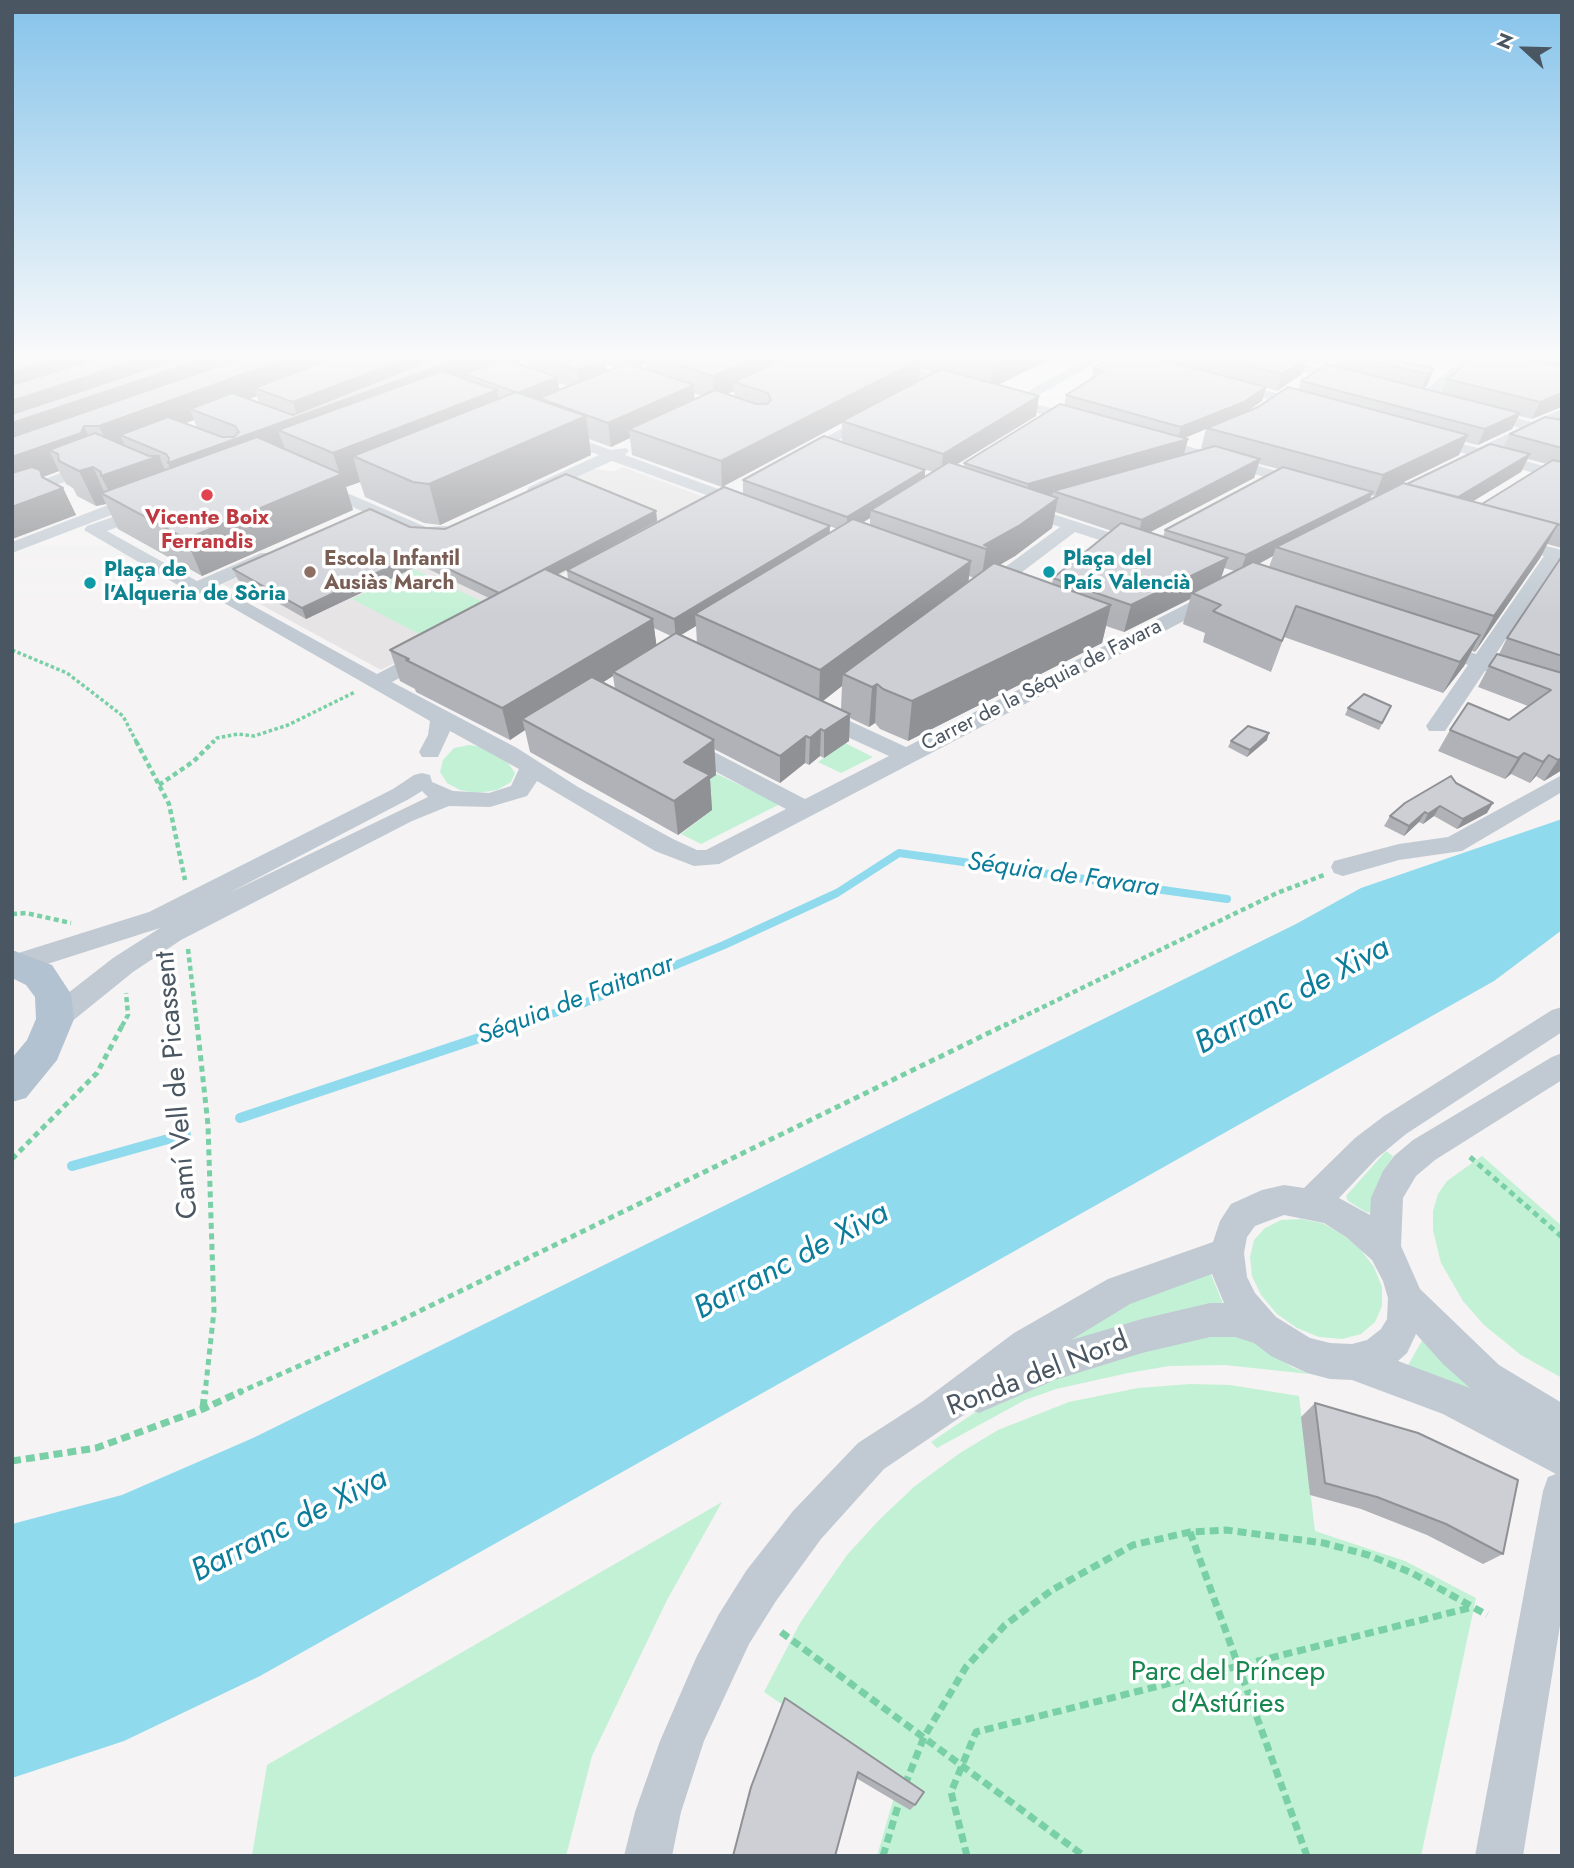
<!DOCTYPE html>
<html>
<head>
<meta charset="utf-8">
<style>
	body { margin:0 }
	#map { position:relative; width:1574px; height:1868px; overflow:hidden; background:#f5f3f3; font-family:Jost,sans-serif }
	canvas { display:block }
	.frame { position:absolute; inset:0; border:14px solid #4a5661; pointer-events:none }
	.north { position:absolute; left:1490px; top:14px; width:70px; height:70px; -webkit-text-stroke:5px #fff; paint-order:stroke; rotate:292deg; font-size:19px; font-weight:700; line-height:28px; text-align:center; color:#4a5661 }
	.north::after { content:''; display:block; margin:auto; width:24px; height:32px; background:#4a5661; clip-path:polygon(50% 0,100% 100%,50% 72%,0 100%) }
</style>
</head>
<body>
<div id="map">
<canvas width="1574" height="1868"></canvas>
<div class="frame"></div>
<div class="north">N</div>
</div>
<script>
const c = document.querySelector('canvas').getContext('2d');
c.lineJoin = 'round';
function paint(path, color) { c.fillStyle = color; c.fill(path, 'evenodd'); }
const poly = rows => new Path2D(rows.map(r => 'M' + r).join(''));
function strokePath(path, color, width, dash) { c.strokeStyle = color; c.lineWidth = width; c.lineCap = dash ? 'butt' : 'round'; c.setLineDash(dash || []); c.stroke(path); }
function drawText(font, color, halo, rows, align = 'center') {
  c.font = font + ' Jost,sans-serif'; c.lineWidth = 7; c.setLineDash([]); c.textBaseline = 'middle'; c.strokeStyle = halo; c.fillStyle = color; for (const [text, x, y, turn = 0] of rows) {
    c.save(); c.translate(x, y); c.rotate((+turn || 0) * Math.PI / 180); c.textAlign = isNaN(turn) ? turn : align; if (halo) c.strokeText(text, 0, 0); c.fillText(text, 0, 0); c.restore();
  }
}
paint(poly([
	[623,467,707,498,381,670,223,584,363,521,422,549,593,469,615,471]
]), '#e6e4e5');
paint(poly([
	[414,569,489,605,427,638,352,599],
	[845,743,873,757,841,773,818,762],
	[469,745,482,747,506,760,515,773,511,782,497,790,477,793,460,790,447,783,440,772,443,760,454,748],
	[717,774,780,804,701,844,681,834,712,810,687,796],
	[1386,1151,1393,1156,1383,1173,1371,1213,1366,1212,1348,1201,1346,1196],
	[1482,1156,1562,1226,1562,1378,1521,1355,1484,1325,1463,1301,1441,1263,1433,1230,1433,1211,1438,1194,1447,1181],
	[1301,1219,1322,1223,1342,1234,1360,1249,1374,1267,1382,1287,1382,1306,1375,1322,1361,1334,1342,1339,1319,1337,1297,1328,1277,1314,1261,1295,1252,1276,1250,1257,1254,1240,1265,1228,1281,1220],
	[1210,1272,1224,1306,1023,1364,1122,1301],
	[1245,1336,1292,1367,1309,1374,1225,1365,1169,1366,1128,1373,1056,1389,1025,1400,937,1448,931,1442,980,1409,1024,1388,1182,1337],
	[1423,1339,1493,1399,1407,1367],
	[1191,1384,1230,1385,1299,1396,1315,1531,1405,1561,1476,1598,1421,1856,877,1856,898,1783,764,1692,800,1623,847,1555,880,1519,915,1486,960,1453,998,1430,1069,1402,1138,1388],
	[722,1502,668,1598,592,1756,566,1856,252,1856,267,1765]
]), '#c3f1d5');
paint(poly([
	[1562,819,1562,930,1494,981,260,1676,124,1741,12,1778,12,1524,122,1495,253,1438,1296,924,1361,888]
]), '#90daee');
strokePath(poly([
	[515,1026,582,1004,724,945,837,893,899,853,1227,899]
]), '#90daee', 8);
strokePath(poly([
	[240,1118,521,1024],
	[72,1166,186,1134]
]), '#90daee', 10);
strokePath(poly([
	[1416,363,1435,367],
	[1409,367,1425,355]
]), '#7ad0a6', 2.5, [2.5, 2]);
strokePath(poly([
	[12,650,67,673,123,716,137,743],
	[212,743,217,738,238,734,254,736,288,725,355,692]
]), '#7ad0a6', 3.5, [3.5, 2.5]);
strokePath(poly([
	[136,741,169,804,185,880],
	[159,785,194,761,214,741],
	[12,914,26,913,71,923],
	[188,949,197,1026],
	[122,1026,128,1015,126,993],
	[1004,1026,1277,893,1324,875]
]), '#7ad0a6', 4.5, [5, 3.5]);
strokePath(poly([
	[197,1024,208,1125,214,1311,205,1393],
	[1470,1157,1562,1237],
	[12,1159,97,1073,123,1024],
	[238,1393,389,1326,1007,1024]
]), '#7ad0a6', 5, [6, 4.5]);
strokePath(poly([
	[203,1408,205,1391],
	[12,1461,96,1448,203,1409,242,1391],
	[1190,1532,1307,1856],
	[781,1632,1084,1856],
	[905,1785,924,1737,966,1667,1005,1625,1052,1590,1133,1545,1190,1532,1226,1530,1324,1543,1368,1555,1412,1573,1487,1615],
	[883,1856,900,1799],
	[967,1856,951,1792,976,1732,1473,1607]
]), '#7ad0a6', 7, [9, 5]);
paint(poly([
	[843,355,864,355,965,383,967,386,965,389,955,389,843,355],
	[1093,355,1106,357,1037,396,1027,396,1025,393,1093,355],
	[1247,355,1269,355,1356,377,1358,380,1351,384,1249,358,1247,355],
	[1456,355,1478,355,1562,375,1562,383,1476,362,1428,402,1418,402,1418,396,1463,359,1456,355],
	[1229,380,1312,403,1314,406,1307,410,1224,387,1224,381,1229,380],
	[1015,399,1086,417,1088,420,1081,424,1010,406,1008,403,1015,399],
	[1562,409,1562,419,1547,426,1562,429,1562,438,1535,432,1493,452,1562,471,1562,481,1481,458,1467,460,1466,454,1423,442,1421,439,1428,435,1478,448,1520,428,1478,417,1476,414,1478,411,1483,410,1532,422,1562,409],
	[872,412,879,416,877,419,806,458,796,458,793,455,872,412],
	[557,431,611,450,626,448,629,451,625,455,754,502,756,505,748,510,742,508,612,461,541,493,529,493,527,490,529,487,599,455,552,438,550,435,552,432,557,431],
	[1151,436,1309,480,1311,483,1303,488,1146,443,1144,440,1151,436],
	[96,460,101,462,104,465,101,468,12,502,12,491,96,460],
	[317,480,426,527,446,526,455,531,452,535,430,539,414,535,311,488,309,485,311,482,317,480],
	[1019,503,1145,544,1148,548,1139,553,1075,532,993,594,979,594,977,590,979,586,1060,527,1013,512,1011,508,1019,503],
	[108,505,116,510,114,514,12,553,12,542,108,505],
	[147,505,153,506,155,510,153,514,107,531,197,581,261,553,273,553,276,557,273,561,217,586,377,674,421,651,435,651,438,655,435,659,392,682,517,748,578,787,673,839,697,850,706,850,786,809,675,750,672,745,675,740,691,740,805,799,889,756,810,720,807,715,810,710,826,710,906,747,1208,593,1222,593,1224,597,1222,601,719,864,694,866,655,851,537,781,527,796,490,807,449,806,412,821,181,940,133,972,65,1027,55,1030,45,1027,41,1019,45,1011,113,958,160,928,16,974,12,973,12,955,149,912,393,789,414,775,422,773,430,775,432,782,453,791,489,793,511,786,519,769,450,731,438,757,422,757,419,752,428,735,430,721,212,596,188,591,84,530,87,526,147,505],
	[422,791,428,797,229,893,409,799,422,791],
	[1508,536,1562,550,1562,561,1558,560,1492,660,1562,683,1562,696,1485,671,1445,731,1429,731,1426,726,1468,665,1427,651,1424,647,1434,641,1476,654,1544,556,1502,545,1499,541,1502,537,1508,536],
	[1562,775,1562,792,1462,851,1399,860,1343,876,1334,873,1331,867,1334,861,1399,844,1448,837,1562,775],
	[1562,1007,1562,1032,1406,1134,1377,1158,1339,1198,1370,1215,1371,1198,1383,1171,1394,1156,1413,1140,1552,1057,1562,1053,1562,1080,1435,1160,1416,1176,1403,1198,1401,1246,1420,1289,1499,1365,1562,1403,1562,1613,1523,1856,1475,1856,1543,1491,1548,1477,1556,1474,1443,1414,1352,1380,1330,1379,1307,1373,1271,1356,1254,1343,1235,1337,1210,1337,1142,1353,1055,1380,979,1413,971,1410,884,1469,821,1539,776,1601,749,1644,704,1741,681,1812,672,1856,624,1856,635,1812,660,1741,696,1658,719,1614,746,1571,793,1511,858,1443,923,1401,1014,1333,1108,1279,1213,1242,1220,1221,1231,1204,1262,1190,1284,1185,1304,1188,1355,1138,1384,1116,1552,1010,1562,1007],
	[1284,1215,1324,1223,1346,1237,1372,1260,1383,1281,1388,1298,1387,1319,1381,1329,1367,1340,1352,1344,1330,1343,1310,1338,1276,1317,1255,1293,1247,1277,1244,1253,1247,1237,1255,1226,1284,1215],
	[1212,1274,1224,1303,1210,1303,1142,1319,1071,1340,1130,1304,1212,1274],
	[1416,1334,1444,1365,1470,1388,1398,1361,1407,1353,1416,1334]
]), '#c1cad2');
paint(poly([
	[12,950,52,965,71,994,74,1019,57,1060,26,1098,12,1102,12,1058,27,1040,36,1019,35,997,26,985,12,978,12,950]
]), '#b3c2d1');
paint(poly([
	[12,355,1058,355,998,385,1036,416,956,465,964,467,964,463,1064,406,1066,395,1091,380,1093,368,1114,355,1329,355,1316,364,1306,362,1302,374,1277,391,1266,388,1262,401,1245,412,1298,390,1301,381,1336,366,1340,355,1400,355,1394,359,1434,369,1427,386,1424,389,1441,393,1447,379,1477,355,1562,355,1562,407,1532,419,1519,416,1512,429,1478,445,1465,442,1459,455,1375,496,1371,495,1369,500,1407,484,1504,447,1510,434,1558,419,1562,412,1562,548,1547,544,1540,558,1475,652,1472,651,1464,666,1443,693,1284,637,1271,672,1203,642,1205,633,1183,624,1190,599,1124,632,1106,626,1102,643,908,741,880,729,875,723,869,727,850,718,849,741,824,758,820,756,809,765,805,763,780,783,714,749,716,775,710,779,712,810,678,835,530,752,525,730,510,740,416,692,415,689,400,681,390,650,489,598,420,565,306,619,238,580,233,569,410,527,445,529,656,511,657,521,557,575,568,580,567,570,743,494,743,480,925,470,925,477,933,472,842,441,842,423,722,487,632,455,630,438,611,447,589,439,591,455,440,525,424,523,365,497,360,482,346,487,353,510,202,576,118,529,106,504,96,506,77,496,73,488,66,484,59,471,43,477,63,488,76,515,12,539],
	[526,359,528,367,516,363],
	[606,364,616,368,607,371],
	[646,364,646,370,638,367],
	[920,369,934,373,919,381],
	[558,383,569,386,559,390],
	[734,391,735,397,727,394],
	[694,393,702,396,694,400],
	[257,396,259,403,249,399],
	[194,420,197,428,185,423],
	[1206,429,1201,448,1206,449,1184,455,1188,439,1185,438],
	[1528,459,1547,464,1483,504,1473,501,1521,472],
	[1259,464,1279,469,1165,530,1163,537,1150,532,1254,478],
	[1055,512,1112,531,1053,578,1052,584,999,565,1015,556,1052,528],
	[870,518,870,525,862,523],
	[830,526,837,529,829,533],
	[1273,556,1269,567,1259,564],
	[1224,568,1235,571,1221,578],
	[969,576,974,578,968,582],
	[696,626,697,643,681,635],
	[654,628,671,636,656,645],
	[613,676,615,689,602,683],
	[842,686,841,709,823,701],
	[1562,556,1562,770,1544,781,1536,776,1530,783,1511,774,1505,779,1438,751,1450,730,1509,720,1528,706,1478,687,1489,666,1499,654,1507,638],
	[1391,706,1379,730,1345,715,1348,708],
	[1267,740,1247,757,1228,747,1231,741],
	[1456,783,1487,813,1457,829,1434,816,1423,824,1419,822,1404,836,1384,826,1390,816],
	[1315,1403,1503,1554,1483,1564,1427,1535,1361,1509,1310,1495,1301,1417],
	[785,1698,915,1805,910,1810,856,1778]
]), '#b0b2b7');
paint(poly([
	[12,355,152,355,12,400],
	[152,355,289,355,84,426,96,451,58,454,49,450,59,471,43,477,51,492,63,488,76,515,12,539,12,401],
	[297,355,367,355,254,388,257,396,206,415,190,409,194,420,136,442,120,435,125,446,111,451,99,426],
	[415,355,424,355,428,370,470,355,526,355,526,359,476,378,465,374,466,381,278,430,285,449,179,489,168,463,297,417,293,402],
	[625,355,645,355,646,364,627,371],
	[761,355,813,355,734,382,734,391,714,400,713,376],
	[1014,355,1058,355,990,389,993,365],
	[1319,355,1329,355,1316,364],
	[1384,355,1400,355,1388,364,1382,356],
	[1307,357,1302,374,1277,391,1282,374],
	[921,359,919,383,842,421,842,423,722,487,721,461],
	[605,360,608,379,581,390,578,370],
	[1434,369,1427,386,1420,391,1427,374],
	[557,377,561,399,539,398,541,407,518,393],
	[694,385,695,408,629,429,630,438,611,447,608,423],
	[1266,387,1262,401,1240,416,1207,428,1206,429,1177,441,1181,427],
	[497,390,503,423,353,456,360,482,346,487,353,510,202,576,186,539,340,475,333,453],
	[1562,393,1561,407,1532,419,1540,402],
	[1039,396,1036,416,941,474,943,454],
	[1520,413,1512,429,1478,445,1485,429],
	[586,416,591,455,440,525,429,484],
	[1468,435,1459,455,1375,496,1383,475],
	[1188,439,1183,457,1053,491,1053,494,1025,502,1028,484],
	[1530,454,1521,472,1449,516,1457,497],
	[159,456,174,491,113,500,101,476],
	[1260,459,1254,478,1137,539,1142,520],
	[93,467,106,496,101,493,106,504,96,506,79,471],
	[925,470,924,485,871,510,870,518,847,532,847,517],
	[1373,492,1366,509,1276,547,1273,556,1240,573,1246,555],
	[1058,498,1052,528,1015,556,986,573,981,581,986,549,984,545],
	[656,511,657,521,502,604,500,594],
	[1558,524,1540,558,1475,652,1494,616],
	[830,526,829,544,695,614,696,626,676,638,674,619],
	[417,554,420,565,306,619,302,608],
	[1228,558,1219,584,1192,593,1190,599,1124,632,1131,605],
	[971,561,967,594,843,674,842,686,819,704,820,670],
	[1111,605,1102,643,908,741,912,701],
	[653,619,657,649,613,672,613,676,534,725,522,719,525,730,510,740,502,708],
	[1480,635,1464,666,1443,693,1460,662],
	[877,684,875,723,869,727,872,687],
	[850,714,849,741,824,758,824,731],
	[821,729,820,756,809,765,810,738],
	[1269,733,1267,740,1247,757,1250,750],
	[806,736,805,763,780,783,780,756],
	[714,740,716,775,710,779,712,810,678,835,674,801,684,762],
	[1524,753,1511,774,1505,779,1518,758],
	[1549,755,1536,776,1530,783,1543,762],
	[1562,758,1562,770,1544,781,1558,760],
	[1493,803,1487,813,1457,829,1463,819],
	[1440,806,1434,816,1423,824,1428,814],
	[1425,812,1419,822,1404,836,1409,826]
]), '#909195');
const building = poly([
	[29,355,68,355,12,372,12,360,29,355],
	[108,355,152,355,12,401,12,385,108,355],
	[189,355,215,355,12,423,12,414,189,355],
	[251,355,297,355,99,426,84,426,81,433,12,457,12,437,251,355],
	[342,355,415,355,293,402,254,388,342,355],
	[443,355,470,355,168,463,169,458,166,454,120,435,168,417,222,437,234,437,239,432,235,426,190,409,232,393,293,415,443,355],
	[530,355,591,355,605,360,578,370,530,355],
	[647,355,761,355,713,376,647,355],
	[793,355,906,355,921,359,721,461,629,429,715,390,756,404,767,404,771,400,768,393,734,382,793,355],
	[956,355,1014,355,993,365,956,355],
	[1114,355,1146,355,1266,387,1244,402,1181,427,1066,395,1104,371,1093,368,1114,355],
	[1209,355,1297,355,1307,357,1282,374,1209,355],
	[1351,355,1384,355,1382,356,1434,369,1427,374,1351,355],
	[1477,355,1513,355,1562,367,1562,393,1540,402,1447,379,1477,355],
	[504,359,557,377,518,393,465,374,504,359],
	[627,363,694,385,608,423,539,398,627,363],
	[1327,364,1520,413,1485,429,1301,381,1327,364],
	[941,369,1039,396,943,454,842,421,941,369],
	[442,371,497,390,333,453,278,430,442,371],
	[1288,387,1468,435,1383,475,1207,428,1258,407,1288,387],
	[516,392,586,416,429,484,413,482,353,456,516,392],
	[1060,404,1188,439,1028,484,964,463,1060,404],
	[1545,417,1562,420,1562,448,1510,434,1545,417],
	[95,433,149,456,159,456,101,476,101,472,93,467,79,471,59,461,58,454,49,450,95,433],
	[824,436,925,470,847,517,743,480,824,436],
	[257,437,342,474,186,539,101,493,257,437],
	[1490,444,1530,454,1458,497,1407,484,1490,444],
	[1215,446,1260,459,1142,520,1053,491,1215,446],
	[1553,460,1562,462,1562,526,1558,524,1482,504,1553,460],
	[949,462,1058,498,1020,525,984,545,989,547,986,549,871,510,949,462],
	[32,467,40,470,42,477,63,488,12,507,12,473,32,467],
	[1283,467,1373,492,1246,555,1165,530,1283,467],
	[566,474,656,511,499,593,417,554,302,608,233,569,370,509,410,527,445,529,566,474],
	[1403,483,1558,524,1494,616,1276,547,1403,483],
	[724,487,830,526,674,619,567,570,724,487],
	[853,519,971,561,820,670,695,614,853,519],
	[1121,523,1228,558,1131,605,1053,578,1121,523],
	[1562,556,1562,656,1507,638,1562,556],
	[1253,562,1480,635,1460,662,1296,606,1282,641,1213,611,1221,605,1192,593,1253,562],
	[994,563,1111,605,912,701,883,689,877,684,872,687,843,674,994,563],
	[545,569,653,619,502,708,406,660,409,659,390,650,545,569],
	[676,633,850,714,824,731,821,729,810,738,806,736,780,756,613,672,676,633],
	[1497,654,1562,673,1562,758,1558,760,1549,755,1543,762,1524,753,1518,758,1450,730,1468,703,1509,720,1551,690,1489,666,1497,654],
	[592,677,714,740,684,762,710,775,674,801,522,719,592,677],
	[1364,694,1391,706,1382,723,1348,708,1364,694],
	[1248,726,1269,733,1250,750,1231,741,1248,726],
	[1451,776,1456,783,1493,803,1463,819,1440,806,1428,814,1425,812,1409,826,1390,816,1405,803,1451,776],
	[1315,1403,1418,1433,1518,1480,1503,1554,1446,1524,1377,1497,1325,1483,1315,1403],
	[785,1698,924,1792,915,1805,858,1772,835,1856,733,1856,751,1787,785,1698]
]);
paint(building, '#cdcfd5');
strokePath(building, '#909195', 2);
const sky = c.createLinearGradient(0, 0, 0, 616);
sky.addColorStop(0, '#85c3ea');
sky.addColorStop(0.58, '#fafafa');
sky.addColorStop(1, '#fafafa00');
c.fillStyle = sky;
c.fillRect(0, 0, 1574, 616);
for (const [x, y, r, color] of [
	[207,495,7,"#e0444e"],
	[310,572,7,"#8d6e63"],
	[1049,572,7,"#0f9aa8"],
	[90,583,7,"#0f9aa8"]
]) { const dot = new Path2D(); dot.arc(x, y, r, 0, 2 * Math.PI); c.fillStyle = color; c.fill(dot); strokePath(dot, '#fff', 2.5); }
drawText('bold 21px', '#be3a42', '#fff', [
	["Vicente Boix",207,519],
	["Ferrandis",207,543]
]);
drawText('bold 21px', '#785e54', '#fff', [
	["Escola Infantil",324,560],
	["Ausiàs March",324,584]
], 'left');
drawText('bold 21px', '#0d838f', '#fff', [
	["Plaça del",1063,560],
	["País Valencià",1063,584],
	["Plaça de",104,571],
	["l'Alqueria de Sòria",104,595]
], 'left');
drawText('21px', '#4a5661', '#fff', [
	["Carrer de la Séquia de Favara",1042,686,-27]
]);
drawText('italic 26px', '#0c7c9b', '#fff', [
	["Séquia de Favara",1063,876,8],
	["Séquia de Faitanar",576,1001,-21]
]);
drawText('28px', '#4a5661', '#fff', [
	["Camí Vell de Picassent",178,1085,-95],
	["Ronda del Nord",1038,1375,-21]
]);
drawText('28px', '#17864f', '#fff', [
	["Parc del Príncep",1228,1673],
	["d'Astúries",1228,1705]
]);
drawText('italic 32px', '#0c7c9b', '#fff', [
	["Barranc de Xiva",1293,997,-28],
	["Barranc de Xiva",792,1262,-28],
	["Barranc de Xiva",290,1526,-27]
]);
</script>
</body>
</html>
